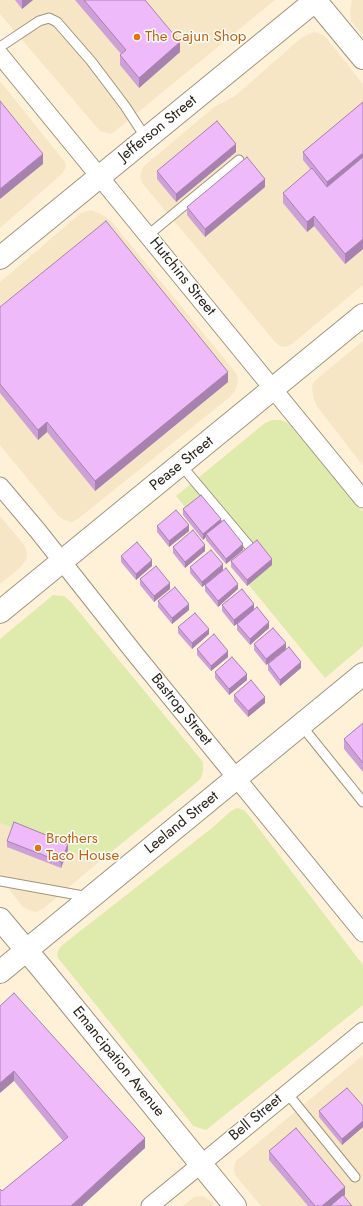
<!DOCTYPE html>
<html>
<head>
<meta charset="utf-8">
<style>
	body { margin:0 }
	canvas { display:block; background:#fef1d7 }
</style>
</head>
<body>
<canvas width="363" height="1206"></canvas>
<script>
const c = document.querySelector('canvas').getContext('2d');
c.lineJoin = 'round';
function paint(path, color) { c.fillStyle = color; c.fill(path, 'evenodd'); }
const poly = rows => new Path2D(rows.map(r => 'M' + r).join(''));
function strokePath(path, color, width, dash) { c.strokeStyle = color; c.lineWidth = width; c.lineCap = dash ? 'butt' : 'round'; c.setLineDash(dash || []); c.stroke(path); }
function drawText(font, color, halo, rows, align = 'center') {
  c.font = font + ' Jost,sans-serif'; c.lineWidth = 3; c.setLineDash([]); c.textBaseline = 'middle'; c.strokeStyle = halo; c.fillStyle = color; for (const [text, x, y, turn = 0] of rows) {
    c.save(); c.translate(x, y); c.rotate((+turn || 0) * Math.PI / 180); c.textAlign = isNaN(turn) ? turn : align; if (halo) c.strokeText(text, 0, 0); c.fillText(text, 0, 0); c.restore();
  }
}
paint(poly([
	[0,0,275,0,114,132,110,134,100,131,0,14],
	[352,0,363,0,363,35,351,21,350,10],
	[314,32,324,35,363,84,363,285,292,344,286,347,280,346,275,342,196,247,142,183,140,176,143,167,214,107,235,96,301,38],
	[0,81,65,162,66,167,62,174,0,228],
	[91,210,101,214,111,221,237,374,238,382,235,391,230,397,79,518,72,522,64,520,58,516,0,445,0,282,81,213],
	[363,341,363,466,316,405,313,395,312,386,314,382,319,377],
	[0,516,25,546,27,554,26,560,20,568,0,584],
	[0,823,90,859,100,861,44,908,36,912,29,910,23,907,0,878],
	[363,1055,363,1206,261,1206,236,1176,234,1170,235,1163,237,1160],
	[203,1196,212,1202,215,1206,183,1206,194,1197]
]), '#f7e6c6');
paint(poly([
	[272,420,281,420,288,423,363,512,363,646,325,678,176,496,265,423],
	[53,595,64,596,71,602,203,762,203,771,201,778,196,783,100,861,90,859,0,823,0,639],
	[237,808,244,810,250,817,363,965,363,1005,206,1130,193,1126,188,1119,58,958,57,953,61,946,212,828,231,811]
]), '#deebad');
const service = poly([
	[0,47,39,21,49,18,57,22,91,61,125,106,146,138],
	[147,236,239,160],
	[181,465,249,546],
	[301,725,363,802],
	[0,881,89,897],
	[287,1093,355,1177]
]);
const minor = poly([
	[0,55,363,499],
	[0,486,38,531,136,655,363,933],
	[150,1206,363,1031]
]);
const tertiary = poly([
	[315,0,363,58],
	[0,258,316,0],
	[0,612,363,315]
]);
const secondary = poly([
	[0,919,43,970,235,1206],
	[0,972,363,674]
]);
strokePath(service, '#a0947c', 11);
strokePath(minor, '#a0947c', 19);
strokePath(tertiary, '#a0947c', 24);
strokePath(secondary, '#a0947c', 24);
strokePath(service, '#fff', 9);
strokePath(minor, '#fff', 17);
strokePath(tertiary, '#fff', 22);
strokePath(secondary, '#fff', 22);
paint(poly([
	[15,0,33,0,22,9],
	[75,0,145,0,180,52,139,88,120,65,120,55,121,54],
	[363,102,363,249,345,264,314,226,307,232,283,203,283,193,311,170,303,160,303,152],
	[236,152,176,202,157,179,157,171],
	[265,187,205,237,187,215,187,207],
	[0,307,228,382,95,491,47,432,38,440,0,393],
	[183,509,221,522,243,550,226,564,206,540,206,537,203,540,183,515],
	[157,526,189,531,169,547,157,532],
	[173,547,205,551,185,568,173,553],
	[121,556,152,566,136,580,121,562],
	[231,561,272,565,247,586,231,567],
	[190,567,223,570,202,587,190,573],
	[140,579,170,589,154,602,140,585],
	[205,585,238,589,218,607,205,591],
	[158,601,189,610,172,624,158,607],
	[222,605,254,610,269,628,250,645,237,630,237,624,234,626,222,611],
	[178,627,209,634,192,649,178,633],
	[254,644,286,649,266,665,254,650],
	[197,649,228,657,211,671,197,655],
	[268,664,301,668,280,686,268,670],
	[215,672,247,680,229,695,215,678],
	[234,695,265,703,248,717,234,701],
	[363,723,363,772,344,749,344,739],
	[7,841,68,850,61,868,7,847],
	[0,1006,145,1148,2,1191,63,1141,14,1081],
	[363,1106,363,1127,342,1145,319,1117,319,1111],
	[269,1151,345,1195,343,1196,352,1206,308,1206,269,1160]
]), '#cda0d7');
paint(poly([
	[22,0,33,0,22,9],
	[180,42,180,52,139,88,139,78],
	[236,144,236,152,176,202,176,194],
	[363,153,363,161,327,190,327,182],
	[43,154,43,164,0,199,0,189],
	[265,179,265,187,205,237,205,229],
	[314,216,314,226,307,232,307,222],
	[363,239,363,249,345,264,345,254],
	[228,372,228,382,95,491,95,481],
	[47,422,47,432,38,440,38,430],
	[221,519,221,525,206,534,206,537,203,540,203,534],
	[189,525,189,531,169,547,169,541],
	[243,544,243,550,226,564,226,559],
	[205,545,205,551,185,568,185,562],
	[272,559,272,565,247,586,247,580],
	[152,560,152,566,136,580,136,574],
	[223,564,223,570,202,587,202,582],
	[170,583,170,589,154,602,154,596],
	[238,584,238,589,218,607,218,601],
	[189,604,189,610,172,624,172,618],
	[254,604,254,610,234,626,234,620],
	[269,622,269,628,250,645,250,639],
	[209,629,209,634,192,649,192,643],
	[286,643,286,649,266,665,266,659],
	[228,651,228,657,211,671,211,666],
	[301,662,301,668,280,686,280,680],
	[247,674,247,680,229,695,229,689],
	[265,697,265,703,248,717,248,711],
	[68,844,68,850,61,868,61,862],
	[14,1071,14,1081,0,1093,0,1083],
	[363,1121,363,1127,342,1145,342,1139],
	[145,1138,145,1148,82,1206,71,1206],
	[345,1187,345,1195,331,1206,322,1206]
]), '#a782af');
const building = poly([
	[84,0,145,0,180,42,139,78,120,55,126,50,84,0],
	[0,101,43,154,0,189,0,101],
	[363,102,363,153,327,182,303,152,363,102],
	[217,121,236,144,176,194,157,171,217,121],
	[247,157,265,179,205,229,187,207,247,157],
	[363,157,363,239,345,254,314,216,307,222,283,193,312,168,327,187,363,157],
	[106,221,228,372,95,481,47,422,38,430,0,384,0,307,106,221],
	[201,495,221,519,203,534,183,509,201,495],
	[176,510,189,525,169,541,157,526,176,510],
	[224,520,243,544,226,559,206,534,224,520],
	[193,530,205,545,185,562,173,547,193,530],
	[257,540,272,559,247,580,231,561,257,540],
	[137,542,152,560,136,574,121,556,137,542],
	[211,550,223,564,202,582,190,567,211,550],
	[156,566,170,583,154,596,140,579,156,566],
	[226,568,238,584,218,601,205,585,226,568],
	[175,587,189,604,172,618,158,601,175,587],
	[242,589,254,604,234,620,222,605,242,589],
	[257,607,269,622,250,639,237,624,257,607],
	[195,613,209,629,192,643,178,627,195,613],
	[273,628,286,643,266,659,254,644,273,628],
	[214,634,228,651,211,666,197,649,214,634],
	[289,647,301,662,280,680,268,664,289,647],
	[232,657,247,674,229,689,215,672,232,657],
	[251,680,265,697,248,711,234,695,251,680],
	[363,723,363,763,344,739,363,723],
	[14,822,68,844,61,862,7,841,14,822],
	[14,993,145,1138,71,1206,0,1206,0,1189,2,1191,68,1137,14,1071,0,1083,0,1006,14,993],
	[347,1088,363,1106,363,1121,342,1139,319,1111,347,1088],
	[296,1128,345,1187,322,1206,315,1206,269,1151,296,1128],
	[343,1195,352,1206,330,1206,343,1195]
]);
paint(building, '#eebafa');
strokePath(building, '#a782af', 1);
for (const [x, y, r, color] of [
	[137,37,4,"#e8710a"],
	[38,848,4,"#e8710a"]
]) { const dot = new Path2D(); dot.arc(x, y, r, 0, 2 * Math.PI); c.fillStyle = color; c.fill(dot); strokePath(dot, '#fff', 1.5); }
drawText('15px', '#c56008', '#fff', [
	["The Cajun Shop",145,37],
	["Brothers",46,839],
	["Taco House",46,856]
], 'left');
drawText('15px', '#28231a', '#fff', [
	["Jefferson Street",158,129,-39],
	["Hutchins Street",182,277,51],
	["Pease Street",182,464,-39],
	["Bastrop Street",181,710,51],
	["Leeland Street",182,823,-39],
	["Emancipation Avenue",118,1062,51],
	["Bell Street",256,1118,-40]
]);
</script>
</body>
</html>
